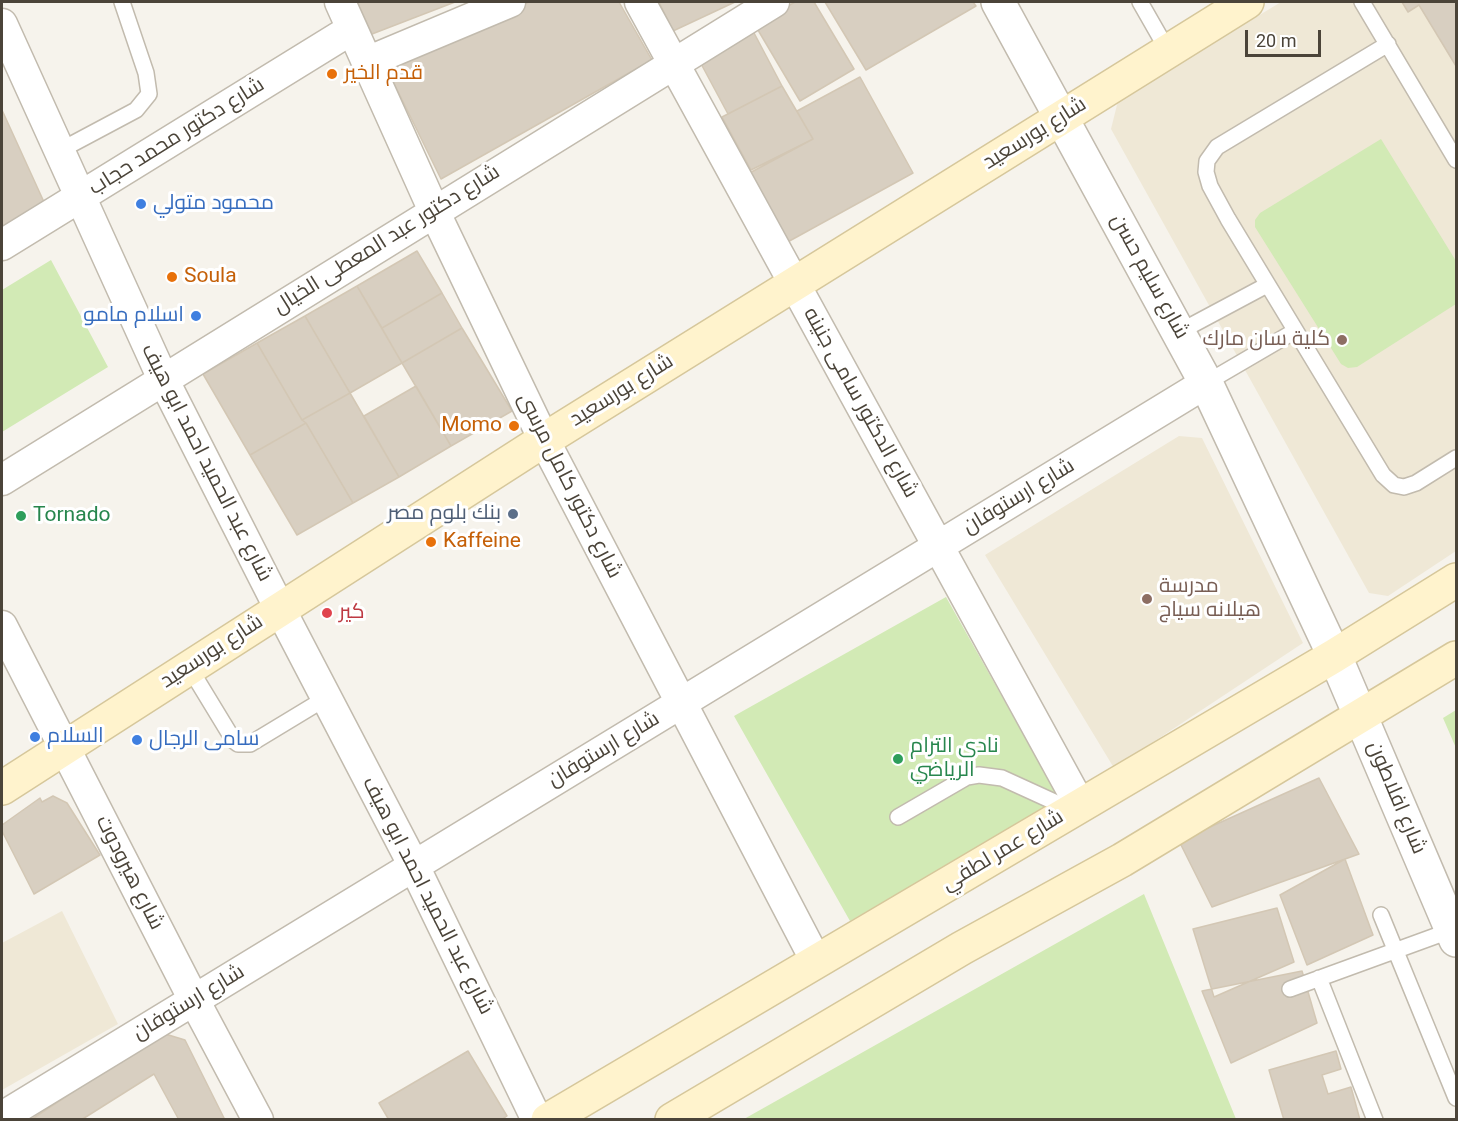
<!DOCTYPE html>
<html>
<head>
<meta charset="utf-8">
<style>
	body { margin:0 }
	#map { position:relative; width:1458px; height:1121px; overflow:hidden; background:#f6f3ec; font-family:Roboto,sans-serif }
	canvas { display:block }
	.frame { position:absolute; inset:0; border:3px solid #4b4439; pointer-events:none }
	.scale { position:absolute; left:1245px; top:30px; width:76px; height:27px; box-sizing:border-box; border:3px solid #4b4439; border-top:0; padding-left:8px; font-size:18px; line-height:21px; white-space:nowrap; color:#4b4439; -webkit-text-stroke:4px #fff; paint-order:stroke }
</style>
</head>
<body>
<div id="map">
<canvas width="1458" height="1121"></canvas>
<div class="frame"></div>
<div class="scale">20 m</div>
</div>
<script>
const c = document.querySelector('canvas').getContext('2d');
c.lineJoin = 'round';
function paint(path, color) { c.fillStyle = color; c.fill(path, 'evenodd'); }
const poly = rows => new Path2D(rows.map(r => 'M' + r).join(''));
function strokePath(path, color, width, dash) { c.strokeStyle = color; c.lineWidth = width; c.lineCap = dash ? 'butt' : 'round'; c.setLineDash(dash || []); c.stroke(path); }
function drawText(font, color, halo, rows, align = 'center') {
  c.font = font + ' Roboto,Cairo,sans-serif'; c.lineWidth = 6; c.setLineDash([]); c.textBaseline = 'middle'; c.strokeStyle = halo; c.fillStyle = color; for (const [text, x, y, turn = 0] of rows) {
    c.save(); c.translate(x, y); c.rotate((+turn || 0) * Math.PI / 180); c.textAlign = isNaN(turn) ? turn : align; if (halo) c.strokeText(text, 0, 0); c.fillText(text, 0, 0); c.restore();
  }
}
paint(poly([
	[1281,2,1456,2,1456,551,1388,596,1369,593,1111,129,1118,101],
	[1179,436,1202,438,1303,643,1114,768,985,555],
	[62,911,118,1024,2,1090,2,943]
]), '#efe8d6');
paint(poly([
	[1381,139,1456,261,1456,304,1357,367,1348,368,1341,364,1255,227,1255,220,1260,213],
	[51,260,108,367,2,432,2,290],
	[946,597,1062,803,850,921,734,716],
	[1456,710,1456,748,1443,718],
	[1144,894,1236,1119,744,1119]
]), '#d2eab5');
const building = poly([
	[357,2,455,2,372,34,357,2],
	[529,2,619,2,652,60,441,179,383,61,529,2],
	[659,2,735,2,673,31,659,2],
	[795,2,814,2,854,69,800,101,755,25,795,2],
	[825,2,973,2,976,6,866,70,825,2],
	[1402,2,1456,2,1456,66,1419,5,1408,12,1402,2],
	[753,31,782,86,728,114,699,60,753,31],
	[860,77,913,173,784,244,746,175,813,139,797,111,860,77],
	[782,86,813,139,751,170,722,117,782,86],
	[2,110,44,202,2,228,2,110],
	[417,251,442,293,382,328,357,286,417,251],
	[357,286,402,363,350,393,305,316,357,286],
	[442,293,462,328,402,363,382,328,442,293],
	[305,316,350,393,302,420,257,343,305,316],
	[462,328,512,411,451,446,402,363,462,328],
	[257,343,302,420,306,423,250,455,203,374,257,343],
	[416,386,451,446,399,477,364,416,416,386],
	[350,393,399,477,353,503,306,423,302,420,350,393],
	[306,423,353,503,297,535,250,455,306,423],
	[1319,778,1359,854,1212,907,1179,841,1319,778],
	[53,796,67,803,100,855,34,894,2,831,2,825,40,798,42,802,53,796],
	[1345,859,1373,935,1307,965,1280,895,1345,859],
	[1277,908,1294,962,1214,997,1193,929,1277,908],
	[1302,971,1317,1023,1231,1063,1202,991,1302,971],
	[162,1033,185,1040,225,1120,179,1120,154,1074,81,1120,32,1119,162,1033],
	[468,1051,507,1116,501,1120,389,1120,379,1103,468,1051],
	[1336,1051,1341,1069,1322,1075,1328,1094,1351,1087,1360,1120,1284,1120,1269,1070,1336,1051]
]);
paint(building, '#d8cfc1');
strokePath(building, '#d3c7b4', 1.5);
const service = poly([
	[1140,2,1168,51],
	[1362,2,1456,160],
	[1388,44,1217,147,1207,161,1206,172,1210,186,1228,219,1383,475,1394,485,1404,487,1416,483,1456,458],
	[59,151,136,110,149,94,146,73,122,2],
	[1179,332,1267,285],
	[1206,383,1295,331],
	[189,667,234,741,238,744,250,744,326,698],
	[898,817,967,777,979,775,1002,778,1072,810],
	[1381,915,1456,1098],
	[1319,978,1375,1120],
	[1290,989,1452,930]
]);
const minor = poly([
	[340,2,434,211,544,440,816,961],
	[640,2,1080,805],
	[2,24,163,379,280,609,414,866,537,1120],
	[367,62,510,2],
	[2,245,352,29],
	[2,480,774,2],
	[2,626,194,1000,258,1120],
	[2,1117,1206,383]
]);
const tertiary = poly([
	[998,2,1206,383,1340,668,1456,940]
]);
const secondary = poly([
	[2,788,544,440,1247,2],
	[548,1120,1334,656,1456,580],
	[672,1120,962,948,1122,860,1456,658]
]);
strokePath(service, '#c2bbae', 18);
strokePath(minor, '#c2bbae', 33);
strokePath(tertiary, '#c2bbae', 36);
strokePath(secondary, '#d6c79b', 36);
strokePath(service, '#fff', 15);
strokePath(minor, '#fff', 30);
strokePath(tertiary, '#fff', 33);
strokePath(secondary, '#fff3cd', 33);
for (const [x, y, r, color] of [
	[332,74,6,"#e8710a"],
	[141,204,6,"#3f7fe0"],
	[172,277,6,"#e8710a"],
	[196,316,6,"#3f7fe0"],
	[1342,340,6,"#8d6e63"],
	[514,426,6,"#e8710a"],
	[513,514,6,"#5c6f8a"],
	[21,516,6,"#2e9e5b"],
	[431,542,6,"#e8710a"],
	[1147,599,6,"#8d6e63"],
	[327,613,6,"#e0444e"],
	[35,737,6,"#3f7fe0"],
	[137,740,6,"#3f7fe0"],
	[898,759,6,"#2e9e5b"]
]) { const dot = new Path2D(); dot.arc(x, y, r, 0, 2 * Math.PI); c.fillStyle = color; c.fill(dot); strokePath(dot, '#fff', 2); }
drawText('21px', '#c56008', '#fff', [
	["قدم الخير",344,74],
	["Soula",184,277],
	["Momo",502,426,"right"],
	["Kaffeine",443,542]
], 'left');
drawText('21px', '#4b4439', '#fff', [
	["شارع بورسعيد",1035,134,-32],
	["شارع دكتور محمد حجاب",177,137,-32],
	["شارع دكتور عبد المعطى الخيال",387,240,-32],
	["شارع سليم حسن",1149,277,61],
	["شارع بورسعيد",622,391,-32],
	["شارع الدكتور سامى جنينه",860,403,61],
	["شارع عبد الحميد احمد ابو هيف",206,463,63],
	["شارع دكتور كامل مرسى",569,486,63],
	["شارع ارستوفان",1019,497,-31],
	["شارع بورسعيد",212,652,-33],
	["شارع ارستوفان",604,750,-31],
	["شارع افلاطون",1396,798,67],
	["شارع عمر لطفي",1003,851,-31],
	["شارع هيرودوت",129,873,63],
	["شارع عبد الحميد احمد ابو هيف",427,896,63],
	["شارع ارستوفان",189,1003,-31]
]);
drawText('21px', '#366cbe', '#fff', [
	["محمود متولي",153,204],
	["اسلام مامو",184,316,"right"],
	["السلام",47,737],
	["سامى الرجال",149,740]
], 'left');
drawText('21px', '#785e54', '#fff', [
	["كلية سان مارك",1330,340],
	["مدرسة",1159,587,"left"],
	["هيلانه سياج",1159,611,"left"]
], 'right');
drawText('21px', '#4e5e75', '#fff', [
	["بنك بلوم مصر",501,514]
], 'right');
drawText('21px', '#27864d', '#fff', [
	["Tornado",33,516],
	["نادي الترام",910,747],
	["الرياضي",910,771]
], 'left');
drawText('21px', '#be3a42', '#fff', [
	["كير",339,613]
], 'left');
</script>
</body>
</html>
